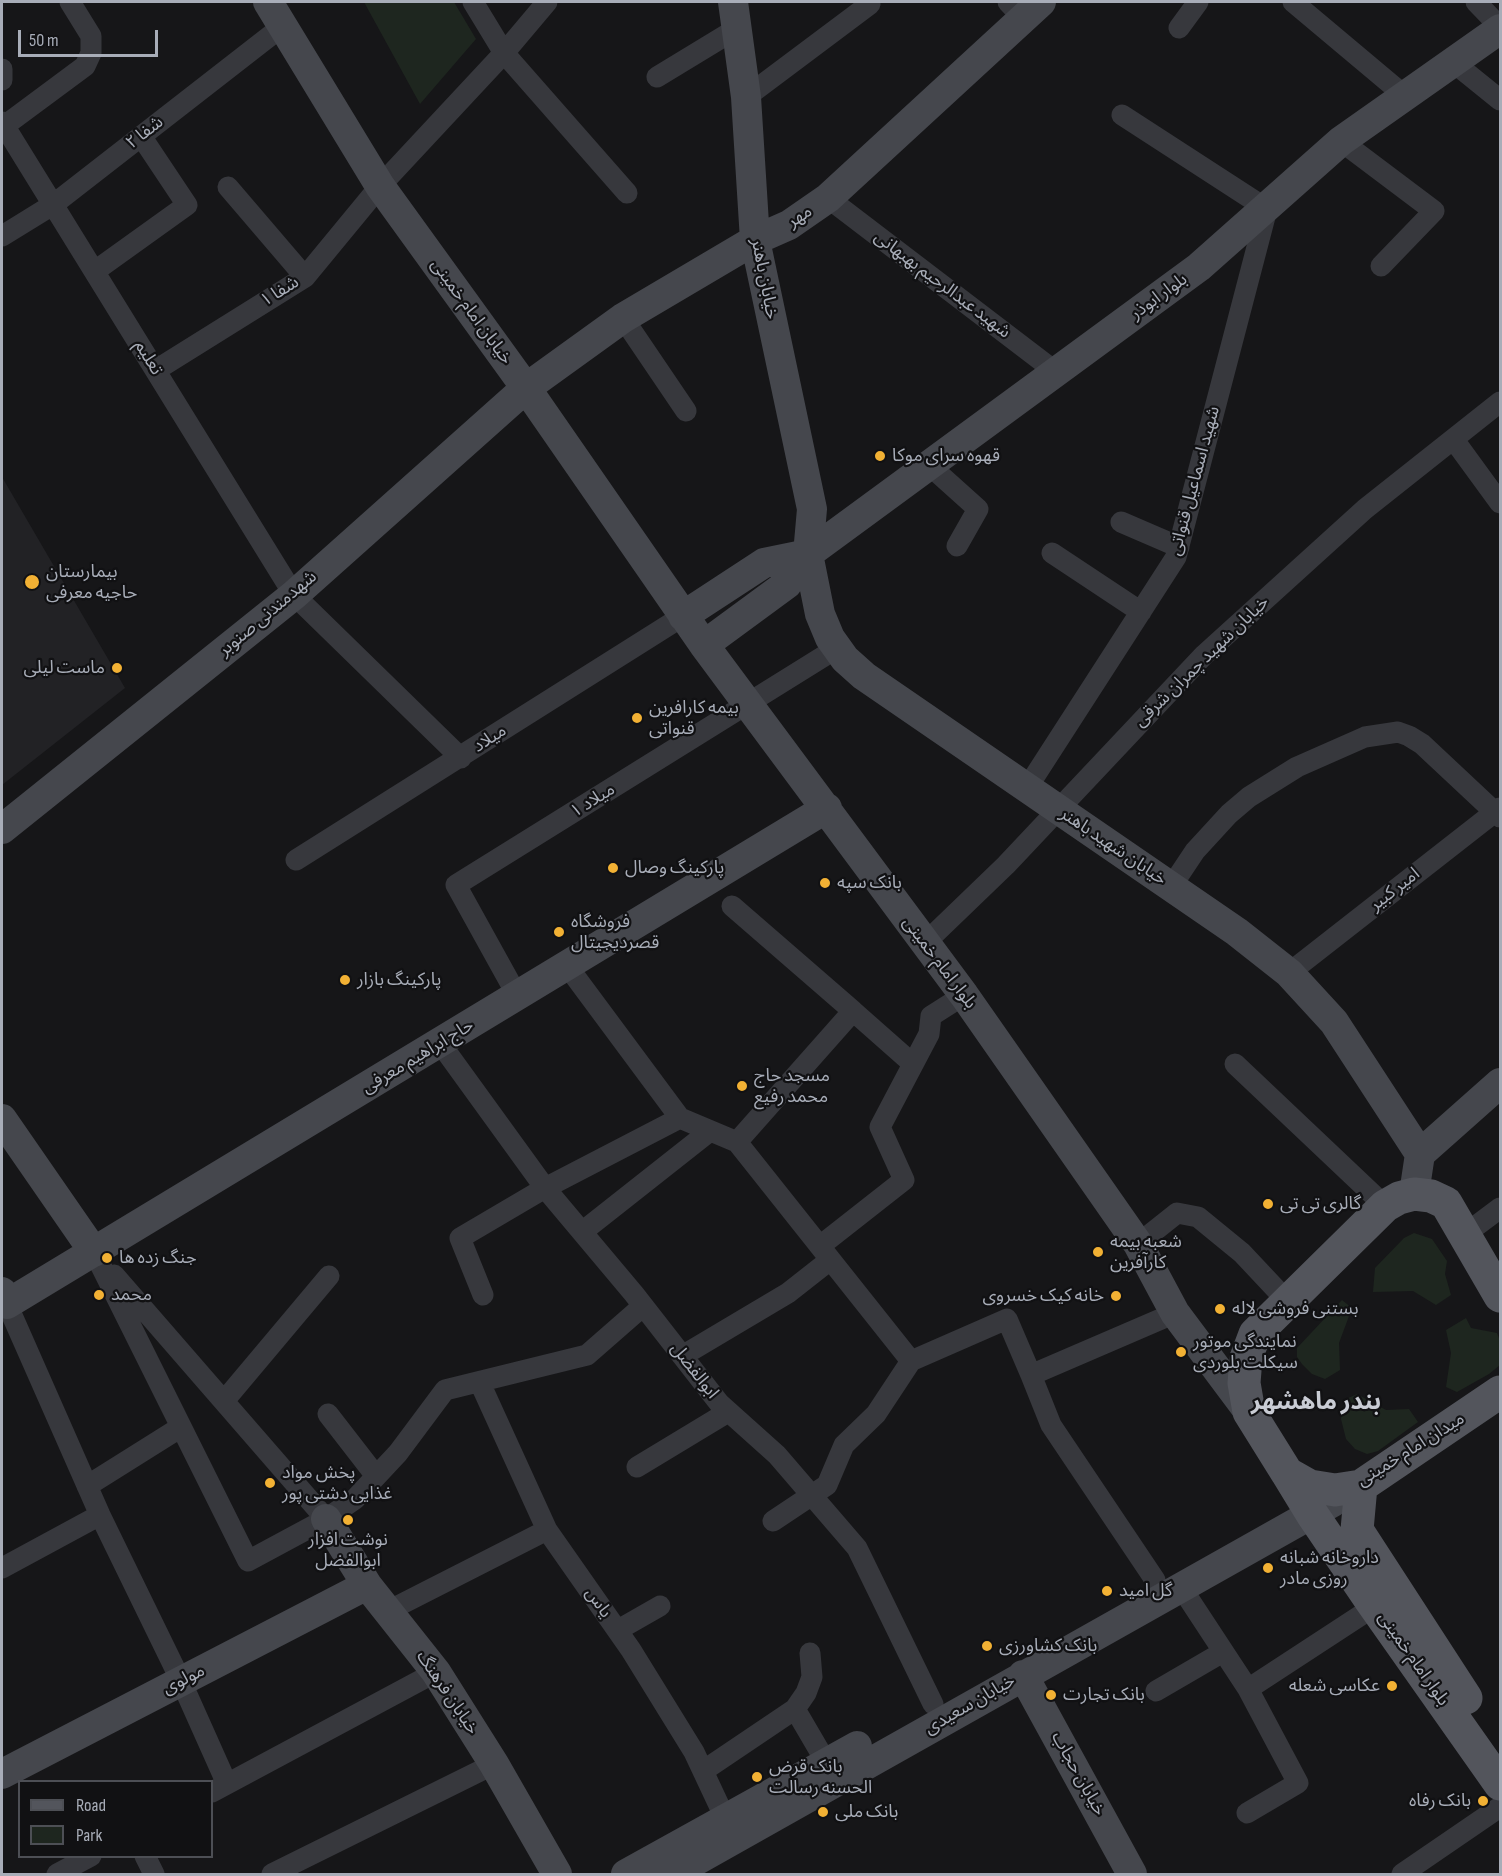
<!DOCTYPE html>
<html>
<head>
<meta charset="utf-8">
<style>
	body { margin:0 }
	#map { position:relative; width:1502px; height:1876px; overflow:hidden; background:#161618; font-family:"Sofia Sans Condensed",sans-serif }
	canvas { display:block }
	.frame { position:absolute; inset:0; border:3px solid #a8adb8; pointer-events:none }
	.legend { position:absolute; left:18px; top:1780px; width:195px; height:78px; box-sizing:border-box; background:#111113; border:2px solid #4d4f55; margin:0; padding:8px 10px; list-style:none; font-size:18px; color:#a8adb8 }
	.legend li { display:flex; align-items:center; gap:12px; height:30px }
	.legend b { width:30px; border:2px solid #4d4f55 }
	.scale { position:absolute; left:18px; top:30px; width:140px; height:27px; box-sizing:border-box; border:3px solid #a8adb8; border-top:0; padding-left:8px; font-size:18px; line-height:21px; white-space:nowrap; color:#a8adb8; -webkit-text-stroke:4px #111113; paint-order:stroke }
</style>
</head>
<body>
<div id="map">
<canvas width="1502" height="1876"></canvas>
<div class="frame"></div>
<ul class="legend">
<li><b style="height:8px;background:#53555c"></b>Road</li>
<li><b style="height:16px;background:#1e261f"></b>Park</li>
</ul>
<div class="scale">50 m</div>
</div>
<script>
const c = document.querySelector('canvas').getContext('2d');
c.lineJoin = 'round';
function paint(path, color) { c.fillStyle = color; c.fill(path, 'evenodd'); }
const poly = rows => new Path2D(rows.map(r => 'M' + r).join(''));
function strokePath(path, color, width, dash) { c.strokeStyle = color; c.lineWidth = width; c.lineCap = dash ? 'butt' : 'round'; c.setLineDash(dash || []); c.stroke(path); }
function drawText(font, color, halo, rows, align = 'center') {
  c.font = font + ' "Sofia Sans Condensed","Noto Sans Arabic",sans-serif'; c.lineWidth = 4.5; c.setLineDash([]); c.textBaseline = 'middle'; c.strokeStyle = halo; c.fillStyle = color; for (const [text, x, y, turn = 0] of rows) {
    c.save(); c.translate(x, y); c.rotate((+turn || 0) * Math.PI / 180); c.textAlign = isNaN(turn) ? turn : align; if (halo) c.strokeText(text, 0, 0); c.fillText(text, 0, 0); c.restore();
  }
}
paint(poly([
	[2,477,125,688,2,785]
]), '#222225');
paint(poly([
	[364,2,454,2,476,39,420,104],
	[1414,1233,1432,1239,1447,1261,1445,1274,1451,1295,1436,1305,1413,1291,1373,1292,1375,1268,1404,1238],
	[1342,1300,1352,1308,1339,1343,1340,1370,1325,1379,1312,1374,1302,1364,1297,1357,1297,1348],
	[1466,1318,1471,1328,1497,1333,1500,1341,1500,1365,1489,1374,1457,1392,1446,1387,1451,1353,1446,1330],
	[1357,1394,1386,1410,1409,1409,1418,1422,1378,1451,1367,1454,1355,1449,1346,1439,1341,1419,1344,1400]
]), '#1e261f');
strokePath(poly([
	[473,2,504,53,627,193],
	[1008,2,1023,18],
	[1293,2,1405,96],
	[1476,2,1500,27],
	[1179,28,1198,2],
	[1453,62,1500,100],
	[2,69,2,80],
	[657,77,736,29],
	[746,97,870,4],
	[2,122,294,595,461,758],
	[4,126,85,66,91,53,91,36,70,2],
	[1341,141,1434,211,1381,266],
	[228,187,305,277],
	[828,198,1056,372],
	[2,236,54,204,284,25],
	[95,271,187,205,141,136],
	[623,318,686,411],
	[156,370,305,277,380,186,504,53,547,2],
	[1454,440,1500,503],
	[929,465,978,509,957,546],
	[1121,522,1179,547],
	[1052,553,1141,612],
	[1027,788,1176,557,1267,209,1122,115],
	[296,860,683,616],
	[1171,887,1195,851,1229,814,1249,797,1297,767,1365,737,1398,732,1409,736,1422,744,1500,817],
	[732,906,853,1011],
	[924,944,1006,865,1204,655,1365,509,1500,402],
	[568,967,680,1118],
	[1289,973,1500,808],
	[518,997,456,885,837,648],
	[440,1043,545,1188,634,1294,719,1403,777,1455,857,1548,933,1704],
	[1235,1064,1385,1206],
	[680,1118,737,1142,911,1361,1007,1319,1031,1375],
	[737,1142,853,1011,913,1064],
	[582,1232,710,1131],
	[1464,1235,1500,1208],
	[1138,1244,1177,1213,1198,1217,1242,1253,1288,1302],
	[820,1246,904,1180,880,1127,929,1034,931,1016,964,995],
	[94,1252,248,1561,326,1519,355,1499,398,1453,445,1390,587,1355,643,1306],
	[114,1275,326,1519],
	[483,1295,460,1238,545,1188,680,1118],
	[7,1304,100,1515,181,1681,227,1784],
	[682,1356,788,1293,830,1260],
	[480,1383,547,1530,631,1650,694,1752,725,1818],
	[224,1401,329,1276],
	[328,1414,376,1476],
	[637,1467,728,1412],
	[87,1486,181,1427],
	[773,1521,827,1485,844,1445,876,1414,911,1361],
	[2,1568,100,1515],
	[1155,1580,1051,1425,1031,1375,1175,1313],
	[1181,1587,1248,1689,1298,1783,1247,1813],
	[388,1611,547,1530],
	[618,1630,660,1606],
	[1248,1689,1375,1606],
	[1156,1691,1223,1652],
	[795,1709,826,1762],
	[703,1771,795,1709,806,1693,812,1677,810,1653],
	[212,1792,436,1672],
	[145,1856,154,1874],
	[57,1874,91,1856],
	[272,1874,494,1764],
	[1402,1874,1500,1807]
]), '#37383d', 21);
strokePath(poly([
	[268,2,380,186,526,388,704,645,964,995,1138,1244,1175,1313,1249,1412],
	[733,2,746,97,755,240,812,509,808,554,820,614,830,638,845,659,864,676,1237,932,1289,973,1334,1022,1420,1154],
	[683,616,764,563,808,554],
	[704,645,787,584,808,554,1199,267,1341,141,1500,29],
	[2,829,294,595,526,388,623,318,755,240,789,225,828,198,1041,2],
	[2,1119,94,1252],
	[1414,1194,1420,1154,1500,1083],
	[2,1292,7,1304,827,808],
	[326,1519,367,1585,436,1672,494,1764,557,1874],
	[1023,1675,1132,1874],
	[2,1774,367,1585],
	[674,1873,1333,1502],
	[626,1874,857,1746]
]), '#45474d', 30);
strokePath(poly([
	[1500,1296,1446,1203,1431,1196,1414,1194,1399,1198,1385,1206,1255,1334,1246,1358,1244,1383,1249,1412,1287,1473,1310,1486,1335,1490,1361,1486,1500,1392],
	[1287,1473,1312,1514,1371,1601,1500,1784],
	[1361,1486,1357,1530,1466,1698]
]), '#53555c', 33);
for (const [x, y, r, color] of [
	[880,456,6,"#f2b134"],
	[32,582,8,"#f2b134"],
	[117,668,6,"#f2b134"],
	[637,718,6,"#f2b134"],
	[613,868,6,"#f2b134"],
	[825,883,6,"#f2b134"],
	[559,932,6,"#f2b134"],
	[345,980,6,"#f2b134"],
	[742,1086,6,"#f2b134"],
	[1268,1204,6,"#f2b134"],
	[1098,1252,6,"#f2b134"],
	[107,1258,6,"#f2b134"],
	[99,1295,6,"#f2b134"],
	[1116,1296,6,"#f2b134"],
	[1220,1309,6,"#f2b134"],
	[1181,1352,6,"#f2b134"],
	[270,1483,6,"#f2b134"],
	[348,1520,6,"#f2b134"],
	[1268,1568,6,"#f2b134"],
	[1107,1591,6,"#f2b134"],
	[987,1646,6,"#f2b134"],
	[1392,1686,6,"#f2b134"],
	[1051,1695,6,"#f2b134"],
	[757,1777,6,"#f2b134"],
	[1483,1801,6,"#f2b134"],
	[823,1812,6,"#f2b134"]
]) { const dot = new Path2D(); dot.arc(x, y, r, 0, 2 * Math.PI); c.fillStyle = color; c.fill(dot); strokePath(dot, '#111113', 2); }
drawText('18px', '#a8adb8', '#111113', [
	["شفا ۲",145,133,-38],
	["مهر",800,217,-33],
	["خیابان باهنر",764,279,79],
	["شهید عبدالرحیم بهبهانی",942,285,37],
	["شفا ۱",280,292,-32],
	["بلوار ابوذر",1159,297,-36],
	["خیابان امام خمینی",471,312,54],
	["تعلیم",148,358,59],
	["شهید اسماعیل قنواتی",1195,481,-75],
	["شهدمندنی صنوبر",268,614,-40],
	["خیابان شهید چمران شرقی",1202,662,-44],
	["میلاد",490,739,-33],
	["میلاد ۱",593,801,-32],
	["خیابان شهید باهنر",1113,847,34],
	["امیر کبیر",1395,890,-38],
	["بلوار امام خمینی",939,963,53],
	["حاج ابراهیم معرفی",418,1057,-31],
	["ابوالفضل",694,1371,52],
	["میدان امام خمینی",1411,1450,-32],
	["یاس",598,1603,55],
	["بلوار امام خمینی",1413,1659,55],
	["مولوی",184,1680,-27],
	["خیابان فرهنگ",447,1693,56],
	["خیابان سعیدی",970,1705,-30],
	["خیابان حجاب",1078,1774,61]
]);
drawText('18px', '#a8adb8', '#111113', [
	["قهوه سرای موکا",892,456],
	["بیمارستان",46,572],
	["حاجیه معرفی",46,593],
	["ماست لیلی",105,668,"right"],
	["بیمه کارافرین",649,708],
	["قنواتی",649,729],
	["پارکینگ وصال",625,868],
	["بانک سپه",837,883],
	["فروشگاه",571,922],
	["قصردیجیتال",571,943],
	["پارکینگ بازار",357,980],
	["مسجد حاج",754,1076],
	["محمد رفیع",754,1097],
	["گالری تی تی",1280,1204],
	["شعبه بیمه",1110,1242],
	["کارآفرین",1110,1263],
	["جنگ زده ها",119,1258],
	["محمد",111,1295],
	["خانه کیک خسروی",1104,1296,"right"],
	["بستنی فروشی لاله",1232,1309],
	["نمایندگی موتور",1193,1342],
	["سیکلت بلوردی",1193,1363],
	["پخش مواد",282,1473],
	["غذایی دشتی پور",282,1494],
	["نوشت افزار",348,1540,"center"],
	["ابوالفضل",348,1561,"center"],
	["داروخانه شبانه",1280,1558],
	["روزی مادر",1280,1579],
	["گل امید",1119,1591],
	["بانک کشاورزی",999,1646],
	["عکاسی شعله",1380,1686,"right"],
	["بانک تجارت",1063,1695],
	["بانک قرض",769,1767],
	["الحسنه رسالت",769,1788],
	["بانک رفاه",1471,1801,"right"],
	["بانک ملی",835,1812]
], 'left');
drawText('bold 24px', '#c9ccd4', '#111113', [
	["بندر ماهشهر",1316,1403]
]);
</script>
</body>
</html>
